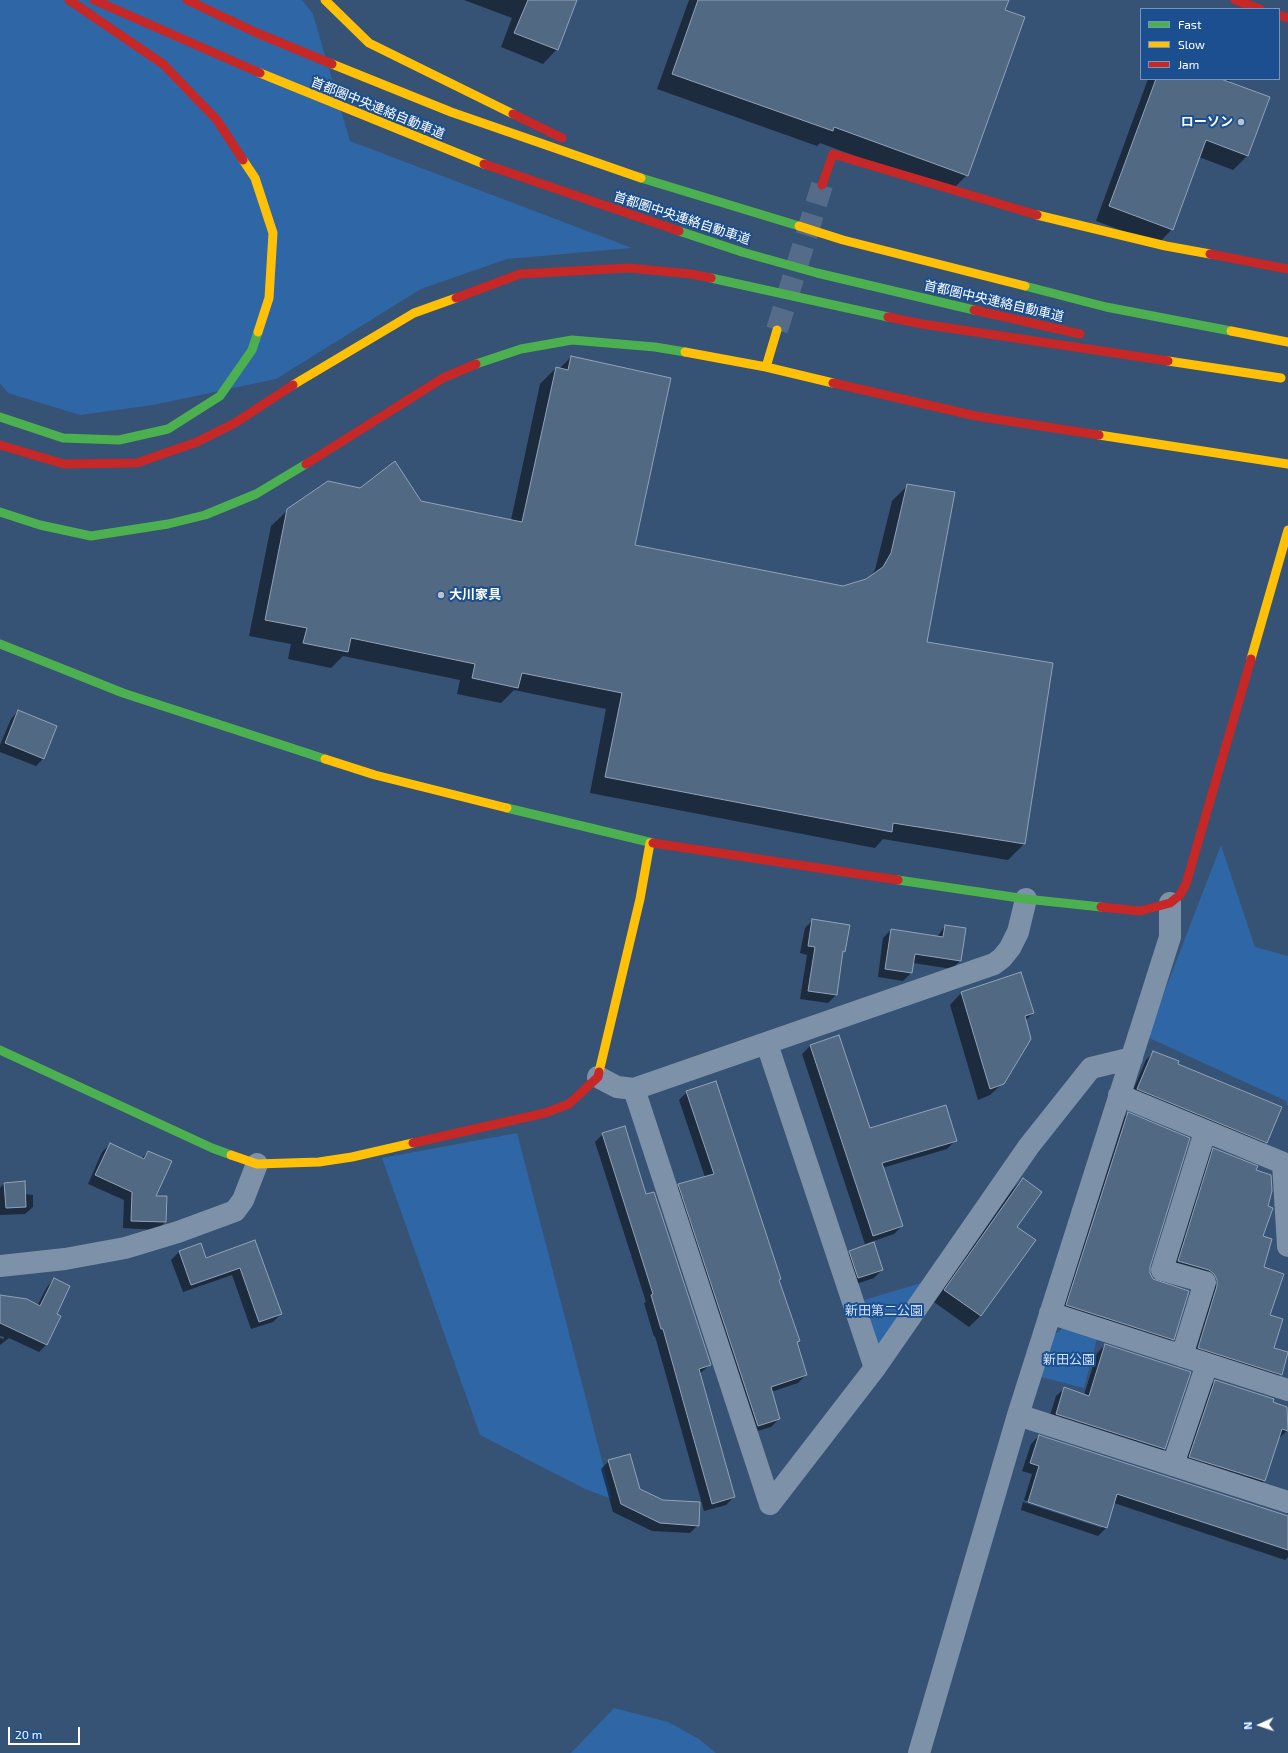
<!DOCTYPE html>
<html>
<head>
<meta charset="utf-8">
<style>
	body { margin:0 }
	#map { position:relative; width:1288px; height:1753px; overflow:hidden; background:#365274; font-family:"Exo 2",sans-serif }
	canvas { display:block }
	.legend { position:absolute; left:1140px; top:8px; width:140px; height:72px; box-sizing:border-box; background:#1b4f8f; border:1px solid #7695bc; margin:0; padding:5px 7px; list-style:none; font-size:12px; color:#fff }
	.legend li { display:flex; align-items:center; gap:8px; height:20px }
	.legend b { width:20px; border:1px solid #7695bc }
	.north { position:absolute; left:1240px; top:1705px; width:40px; height:40px; -webkit-text-stroke:3px #1b4f8f; paint-order:stroke; rotate:267deg; font-size:11px; font-weight:700; line-height:16px; text-align:center; color:#fff }
	.north::after { content:''; display:block; margin:auto; width:14px; height:18px; background:#fff; clip-path:polygon(50% 0,100% 100%,50% 72%,0 100%) }
	.scale { position:absolute; left:8px; top:1727px; width:72px; height:18px; box-sizing:border-box; border:2px solid #fff; border-top:0; padding-left:5px; font-size:12px; line-height:14px; white-space:nowrap; color:#fff; -webkit-text-stroke:3px #1b4f8f; paint-order:stroke }
</style>
</head>
<body>
<div id="map">
<canvas width="1288" height="1753"></canvas>
<ul class="legend">
<li><b style="height:5px;background:#4caf50"></b>Fast</li>
<li><b style="height:5px;background:#ffc107"></b>Slow</li>
<li><b style="height:5px;background:#c62828"></b>Jam</li>
</ul>
<div class="north">N</div>
<div class="scale">20 m</div>
</div>
<script>
const c = document.querySelector('canvas').getContext('2d');
c.lineJoin = 'round';
function paint(path, color) { c.fillStyle = color; c.fill(path, 'evenodd'); }
const poly = rows => new Path2D(rows.map(r => 'M' + r).join(''));
function strokePath(path, color, width, dash) { c.strokeStyle = color; c.lineWidth = width; c.lineCap = dash ? 'butt' : 'round'; c.setLineDash(dash || []); c.stroke(path); }
function drawText(font, color, halo, rows, align = 'center') {
  c.font = font + ' "Exo 2","Noto Sans JP",sans-serif'; c.lineWidth = 4; c.setLineDash([]); c.textBaseline = 'middle'; c.strokeStyle = halo; c.fillStyle = color; for (const [text, x, y, turn = 0] of rows) {
    c.save(); c.translate(x, y); c.rotate((+turn || 0) * Math.PI / 180); c.textAlign = isNaN(turn) ? turn : align; if (halo) c.strokeText(text, 0, 0); c.fillText(text, 0, 0); c.restore();
  }
}
paint(poly([
	[0,0,302,0,313,14,350,141,632,248,507,259,421,289,276,379,153,405,80,415,8,393,0,383],
	[1221,845,1255,947,1288,956,1288,1107,1286,1101,1147,1037],
	[517,1133,612,1499,585,1489,480,1435,382,1158],
	[924,1282,878,1348,864,1300],
	[1063,1328,1097,1339,1084,1388,1041,1377,1053,1336],
	[614,1708,668,1722,699,1739,716,1753,571,1753]
]), '#2f66a5');
paint(poly([
	[464,0,575,0,557,49,543,64,501,47,512,18],
	[689,0,1008,0,967,175,951,191,820,143,817,146,657,89],
	[1148,79,1230,79,1229,83,1247,156,1233,170,1199,157,1172,229,1158,244,1096,221],
	[571,357,633,545,843,587,866,580,871,576,875,570,892,501,908,485,926,643,1024,844,1008,860,883,839,875,848,590,793,606,709,514,690,501,703,457,694,460,680,343,656,331,668,288,659,291,644,249,636,271,526,288,510,421,502,511,520,540,384,556,368,559,369],
	[18,711,44,758,36,766,0,752,0,745,11,719],
	[813,920,844,951,842,954,836,995,828,1003,800,999,807,955,800,953,805,928],
	[945,926,960,961,952,969,913,963,911,973,903,981,878,977,883,938,891,930,937,937],
	[962,992,1033,1013,1025,1021,1003,1083,990,1095,978,1100,950,1005],
	[838,1036,870,1129,955,1141,947,1149,882,1168,902,1226,894,1234,865,1244,802,1054,810,1046],
	[1154,1052,1177,1065,1266,1142,1258,1150,1130,1097,1146,1060],
	[687,1092,780,1279,779,1281,806,1375,798,1383,771,1392,779,1419,771,1427,750,1433,671,1193,679,1185,705,1177,679,1100],
	[1127,1114,1149,1274,1173,1339,1165,1347,1059,1313,1119,1122],
	[603,1134,645,1195,710,1365,699,1374,734,1497,726,1505,704,1511,655,1336,654,1337,644,1303,646,1302,595,1142],
	[110,1144,142,1158,148,1152,155,1197,166,1197,165,1222,157,1230,123,1228,124,1200,88,1184,102,1152],
	[1213,1149,1255,1171,1262,1237,1263,1268,1273,1348,1288,1353,1281,1374,1273,1382,1190,1356,1209,1294,1170,1269,1206,1157],
	[1023,1179,1016,1227,1034,1241,980,1316,969,1327,934,1302,1012,1190],
	[4,1183,24,1194,33,1195,33,1207,25,1214,0,1215,0,1188],
	[255,1241,281,1314,273,1322,251,1329,232,1275,183,1292,171,1260,179,1252,200,1244,206,1259],
	[850,1252,882,1270,874,1278,850,1286,842,1260],
	[54,1279,56,1314,59,1316,46,1345,39,1352,9,1338,0,1345,0,1338,4,1339,4,1337,0,1336,0,1296,37,1306,47,1287],
	[1105,1345,1164,1449,1156,1457,1048,1422,1056,1396,1064,1389,1084,1395,1097,1353],
	[1215,1381,1286,1408,1287,1431,1278,1439,1264,1481,1256,1489,1182,1465,1207,1389],
	[1039,1436,1288,1517,1288,1557,1285,1560,1114,1503,1106,1528,1098,1536,1021,1510,1023,1502,1102,1528,1102,1526,1024,1500,1032,1474,1022,1471,1031,1444],
	[609,1461,639,1489,663,1501,698,1525,690,1533,652,1531,613,1512,601,1469]
]), '#0007');
const building = poly([
	[528,0,577,0,558,50,514,33,528,0],
	[698,0,1009,0,1005,10,1025,17,968,176,834,127,833,131,672,74,698,0],
	[1156,79,1221,79,1270,97,1248,156,1206,140,1173,230,1109,206,1156,79],
	[571,356,671,378,635,545,843,586,866,579,883,567,891,553,907,484,955,492,927,642,1053,663,1025,844,893,823,892,832,605,777,622,693,522,673,518,688,472,678,475,664,351,638,348,652,303,643,307,628,265,620,287,509,328,481,360,488,395,461,421,501,522,522,556,367,568,370,571,356],
	[18,710,57,726,44,759,5,743,18,710],
	[812,919,850,925,845,952,843,951,837,995,808,991,815,947,808,946,812,919],
	[945,925,966,928,961,961,915,954,912,973,885,969,891,929,943,937,945,925],
	[1021,972,1034,1013,1025,1016,1031,1039,1004,1084,990,1089,961,992,1021,972],
	[839,1035,870,1128,946,1105,957,1141,882,1163,903,1226,873,1236,810,1045,839,1035],
	[1153,1051,1179,1061,1178,1064,1282,1107,1267,1143,1137,1089,1153,1051],
	[716,1081,781,1279,779,1280,800,1341,797,1342,807,1375,771,1387,780,1419,758,1426,678,1184,714,1174,686,1091,716,1081],
	[1128,1112,1190,1138,1150,1267,1150,1273,1153,1279,1189,1291,1174,1340,1066,1305,1128,1112],
	[625,1126,646,1194,654,1192,711,1365,699,1369,735,1497,712,1504,663,1329,661,1329,651,1295,653,1294,602,1133,625,1126],
	[110,1143,144,1159,148,1151,172,1161,156,1196,167,1196,166,1222,131,1221,132,1192,95,1175,110,1143],
	[1213,1148,1258,1166,1256,1170,1271,1175,1272,1191,1268,1206,1273,1208,1263,1236,1272,1239,1264,1267,1284,1274,1270,1315,1283,1319,1274,1348,1288,1352,1282,1375,1198,1348,1217,1286,1217,1280,1214,1274,1209,1270,1178,1261,1213,1148],
	[1023,1178,1042,1192,1017,1227,1036,1240,981,1316,944,1290,1023,1178],
	[25,1181,26,1207,6,1208,4,1183,25,1181],
	[255,1240,282,1314,259,1322,240,1268,191,1285,179,1251,201,1243,206,1258,255,1240],
	[874,1242,883,1270,858,1278,849,1251,874,1242],
	[54,1278,70,1286,57,1314,61,1316,47,1345,0,1323,0,1295,27,1299,40,1306,54,1278],
	[1105,1344,1191,1372,1165,1449,1056,1414,1064,1387,1089,1396,1105,1344],
	[1215,1380,1274,1399,1273,1402,1287,1407,1288,1431,1282,1429,1265,1481,1189,1457,1215,1380],
	[1039,1435,1288,1516,1288,1550,1117,1494,1107,1528,1028,1502,1039,1466,1030,1463,1039,1435],
	[630,1454,640,1489,663,1500,700,1502,699,1526,660,1523,621,1504,608,1460,630,1454]
]);
paint(building, '#526984');
strokePath(building, '#92a2b6', 1);
strokePath(poly([
	[777,330,822,185]
]), '#546c89', 22, [22, 11]);
strokePath(poly([
	[767,1044,875,1368],
	[598,1077,617,1087,634,1089,994,964,1002,958,1010,948,1018,932,1026,899],
	[634,1089,770,1504],
	[1119,1095,1283,1163,1288,1246],
	[0,1266,65,1259,125,1248,178,1232,235,1211,243,1200,257,1164],
	[1050,1313,1288,1390],
	[1182,1356,1205,1282,1162,1270,1205,1132],
	[1018,1415,1288,1502],
	[1173,1465,1207,1364],
	[770,1504,875,1368,1029,1146,1091,1068,1132,1058],
	[919,1753,1018,1415,1170,937,1170,903]
]), '#7d92a8', 22);
strokePath(poly([
	[641,178,799,226],
	[679,231,742,252,817,273,974,310],
	[711,278,888,317],
	[1025,286,1106,307,1231,331],
	[476,364,521,349,572,340,655,347,685,352],
	[0,417,63,438,119,440,168,429,220,396,252,350,258,332],
	[0,512,40,525,91,536,168,524,205,515,256,494,306,464],
	[0,644,123,693,325,759],
	[507,808,653,843],
	[898,880,1026,899,1101,907],
	[0,1050,212,1148,231,1155]
]), '#4caf50', 9);
strokePath(poly([
	[325,0,369,43,513,114],
	[332,64,451,112,641,178],
	[260,73,484,164],
	[243,160,255,178,273,233,269,298,258,332],
	[1037,215,1166,246,1210,254],
	[799,226,843,240,1025,286],
	[1231,331,1288,342],
	[685,352,766,367,833,383],
	[1168,361,1281,378],
	[766,367,777,330],
	[293,385,414,313,456,298],
	[1099,435,1288,464],
	[1251,659,1288,530],
	[325,759,375,775,507,808],
	[599,1072,640,899,650,843],
	[231,1155,257,1164,319,1162,352,1157,413,1143]
]), '#ffc107', 9);
strokePath(poly([
	[69,0,163,64,217,120,243,160],
	[94,0,260,73],
	[187,0,257,33,332,64],
	[1235,0,1260,9],
	[1279,15,1288,18],
	[513,114,562,138],
	[484,164,679,231],
	[822,185,833,154,1037,215],
	[1210,254,1288,269],
	[456,298,520,274,629,268,691,274,711,278],
	[974,310,1080,334],
	[888,317,922,324,1168,361],
	[833,383,976,416,1099,435],
	[0,445,64,464,137,463,197,442,235,423,293,385],
	[306,464,443,378,476,364],
	[653,843,898,880],
	[1101,907,1140,911,1170,903,1180,895,1186,884,1251,659],
	[413,1143,545,1113,569,1104,598,1077,599,1072]
]), '#c62828', 9);
for (const [x, y, r, color] of [
	[1241,122,4,"#b9c2ce"],
	[441,595,4,"#b9c2ce"]
]) { const dot = new Path2D(); dot.arc(x, y, r, 0, 2 * Math.PI); c.fillStyle = color; c.fill(dot); strokePath(dot, '#1b4f8f', 1.5); }
drawText('13px', '#fff', '#1b4f8f', [
	["首都圏中央連絡自動車道",378,108,22],
	["首都圏中央連絡自動車道",682,218,18],
	["首都圏中央連絡自動車道",994,301,13]
]);
drawText('bold 13px', '#fff', '#1b4f8f', [
	["ローソン",1233,122],
	["大川家具",449,595,"left"]
], 'right');
drawText('13px', '#cfe3fa', '#1b4f8f', [
	["新田第二公園",884,1311],
	["新田公園",1069,1360]
]);
</script>
</body>
</html>
